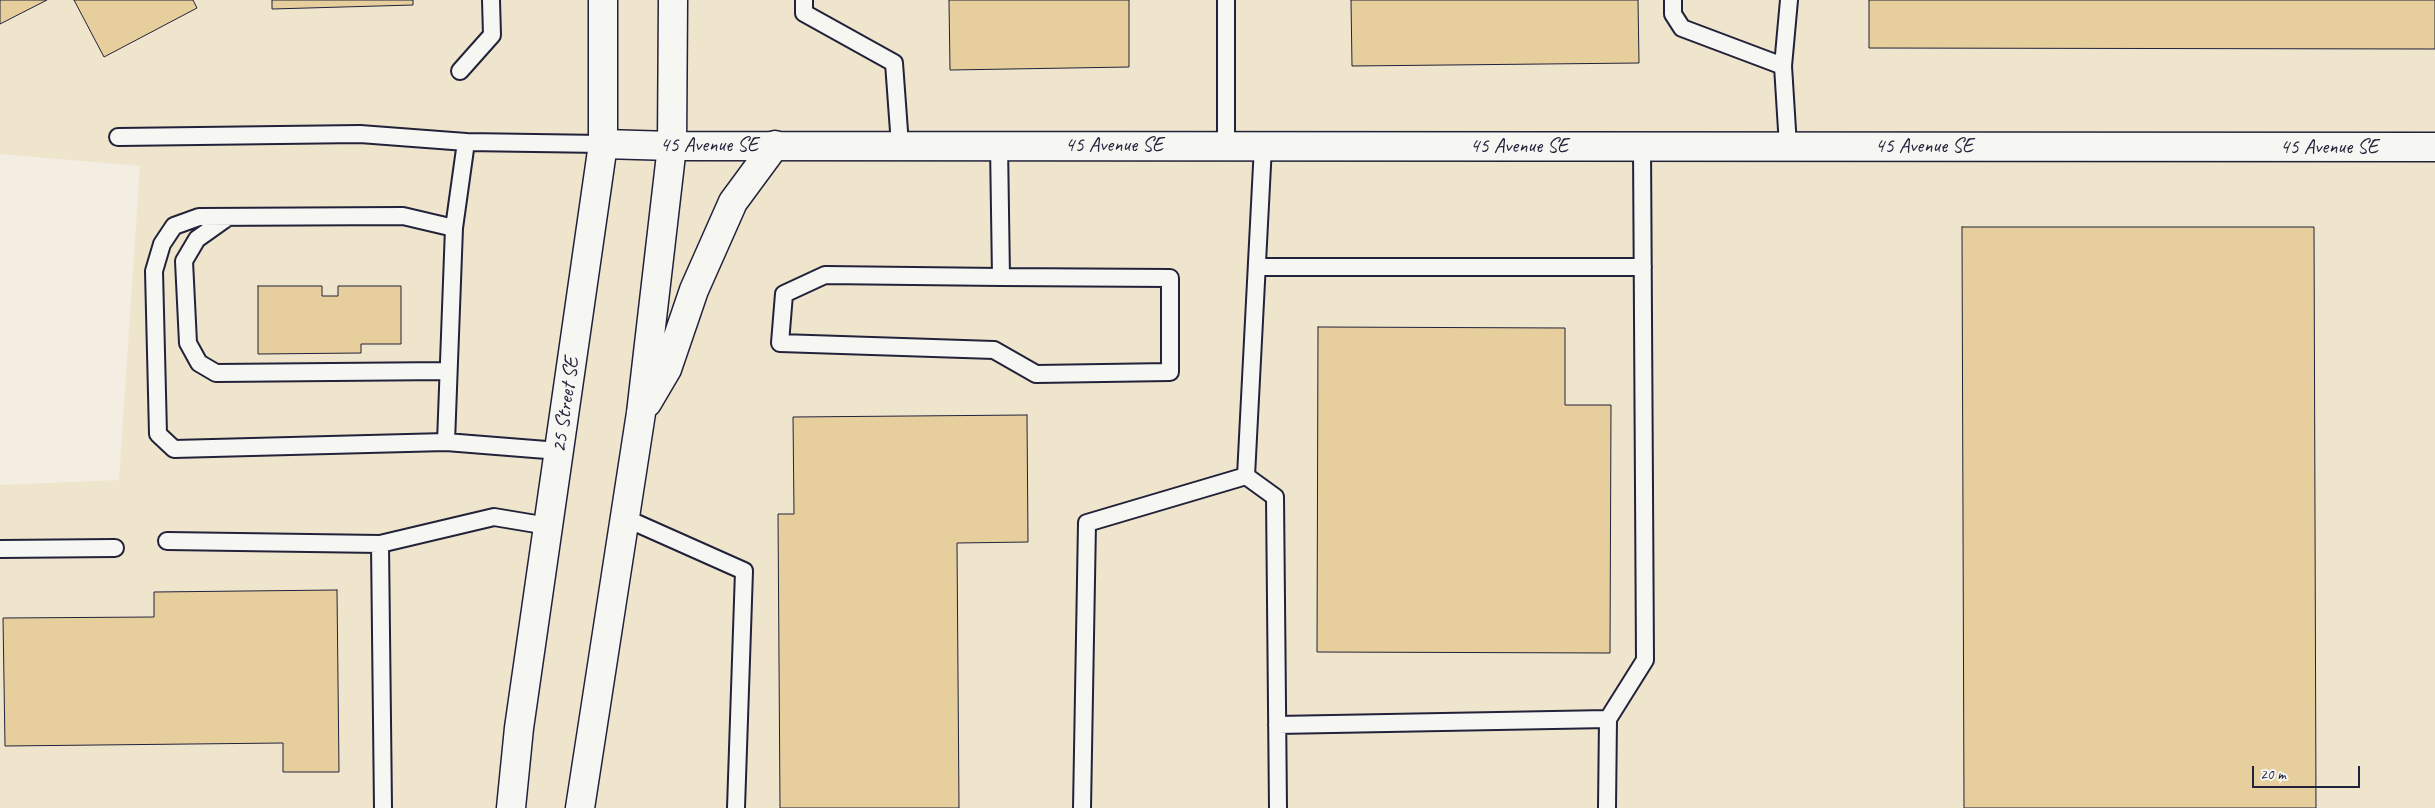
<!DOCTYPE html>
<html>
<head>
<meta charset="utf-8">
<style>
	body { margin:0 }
	#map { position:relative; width:2435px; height:808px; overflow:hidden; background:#f3eee1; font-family:Caveat,sans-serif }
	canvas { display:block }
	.scale { position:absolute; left:2252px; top:766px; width:108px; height:22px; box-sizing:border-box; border:2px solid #22223b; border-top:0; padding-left:6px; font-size:15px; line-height:18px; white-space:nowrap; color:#22223b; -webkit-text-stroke:4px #f6f6f2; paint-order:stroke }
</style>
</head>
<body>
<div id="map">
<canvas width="2435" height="808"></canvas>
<div class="scale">20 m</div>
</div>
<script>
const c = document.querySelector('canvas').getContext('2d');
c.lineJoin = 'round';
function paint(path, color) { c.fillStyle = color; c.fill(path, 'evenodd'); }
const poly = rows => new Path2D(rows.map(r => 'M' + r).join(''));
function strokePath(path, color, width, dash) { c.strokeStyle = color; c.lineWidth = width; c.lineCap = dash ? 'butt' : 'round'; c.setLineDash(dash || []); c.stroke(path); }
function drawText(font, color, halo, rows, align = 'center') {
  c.font = font + ' Caveat,sans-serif'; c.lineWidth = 4; c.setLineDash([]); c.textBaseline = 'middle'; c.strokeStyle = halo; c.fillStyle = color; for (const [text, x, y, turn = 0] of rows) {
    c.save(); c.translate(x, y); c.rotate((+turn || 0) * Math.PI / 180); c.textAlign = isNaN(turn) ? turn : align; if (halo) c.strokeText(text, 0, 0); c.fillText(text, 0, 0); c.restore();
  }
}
paint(poly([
	[0,0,2435,0,2435,808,0,808,0,485,119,480,140,166,0,154]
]), '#efe5cd');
const building = poly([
	[0,0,47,0,0,24,0,0],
	[74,0,193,0,197,8,104,57,74,0],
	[272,0,413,0,413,5,272,9,272,0],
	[949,0,1129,0,1129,67,950,70,949,0],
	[1351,0,1638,0,1639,63,1352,66,1351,0],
	[1869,0,2435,0,2435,49,1869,48,1869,0],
	[1962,227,2314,227,2316,808,1964,808,1962,227],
	[258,286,322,286,322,296,338,296,338,286,401,286,401,344,361,344,361,353,258,354,258,286],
	[1318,327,1565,328,1565,405,1611,405,1610,653,1317,652,1318,327],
	[1027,415,1028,542,957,543,959,808,780,808,778,514,794,514,793,417,1027,415],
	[337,590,339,772,283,772,283,743,5,746,3,618,154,617,154,592,337,590]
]);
paint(building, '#e7cf9d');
strokePath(building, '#22223b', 1);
const service = poly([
	[804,0,804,13,894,63,900,145],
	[1226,0,1226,146],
	[1673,0,1673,14,1682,28,1783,66],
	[460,71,492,35,491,0],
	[118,137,360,134,466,142,603,144],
	[999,145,1001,277,825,275,784,294,780,343,994,350,1036,374,1170,372,1170,278,1001,277],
	[1788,146,1783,66,1789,0],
	[228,217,197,239,184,261,188,343,199,363,216,373,448,371],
	[454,228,403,216,199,217,174,226,162,244,154,271,158,434,174,449,446,442,559,451],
	[1257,267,1643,267],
	[446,442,454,228,466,142],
	[1246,476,1275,497,1278,808],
	[625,518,744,571,736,808],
	[167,541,380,544,383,808],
	[380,544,494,517,548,526],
	[0,549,115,548],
	[1277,725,1608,719],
	[1082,808,1087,523,1246,476,1263,146],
	[1607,808,1608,719,1645,660,1642,146]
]);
const minor = poly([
	[603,144,672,146,2435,147]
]);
const tertiary = poly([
	[647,403,667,369,694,290,733,202,775,145],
	[511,808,519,728,603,144,603,0],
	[580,808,641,413,672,146,673,0]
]);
strokePath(service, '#22223b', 20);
strokePath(minor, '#22223b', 31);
strokePath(tertiary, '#22223b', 31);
strokePath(service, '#f6f6f2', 16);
strokePath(minor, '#f6f6f2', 28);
strokePath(tertiary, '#f6f6f2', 28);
drawText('21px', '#22223b', '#f6f6f2', [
	["45 Avenue SE",709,145],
	["45 Avenue SE",1114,145],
	["45 Avenue SE",1519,146],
	["45 Avenue SE",1924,146],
	["45 Avenue SE",2329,147],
	["25 Street SE",566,405,-82]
]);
</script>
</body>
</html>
